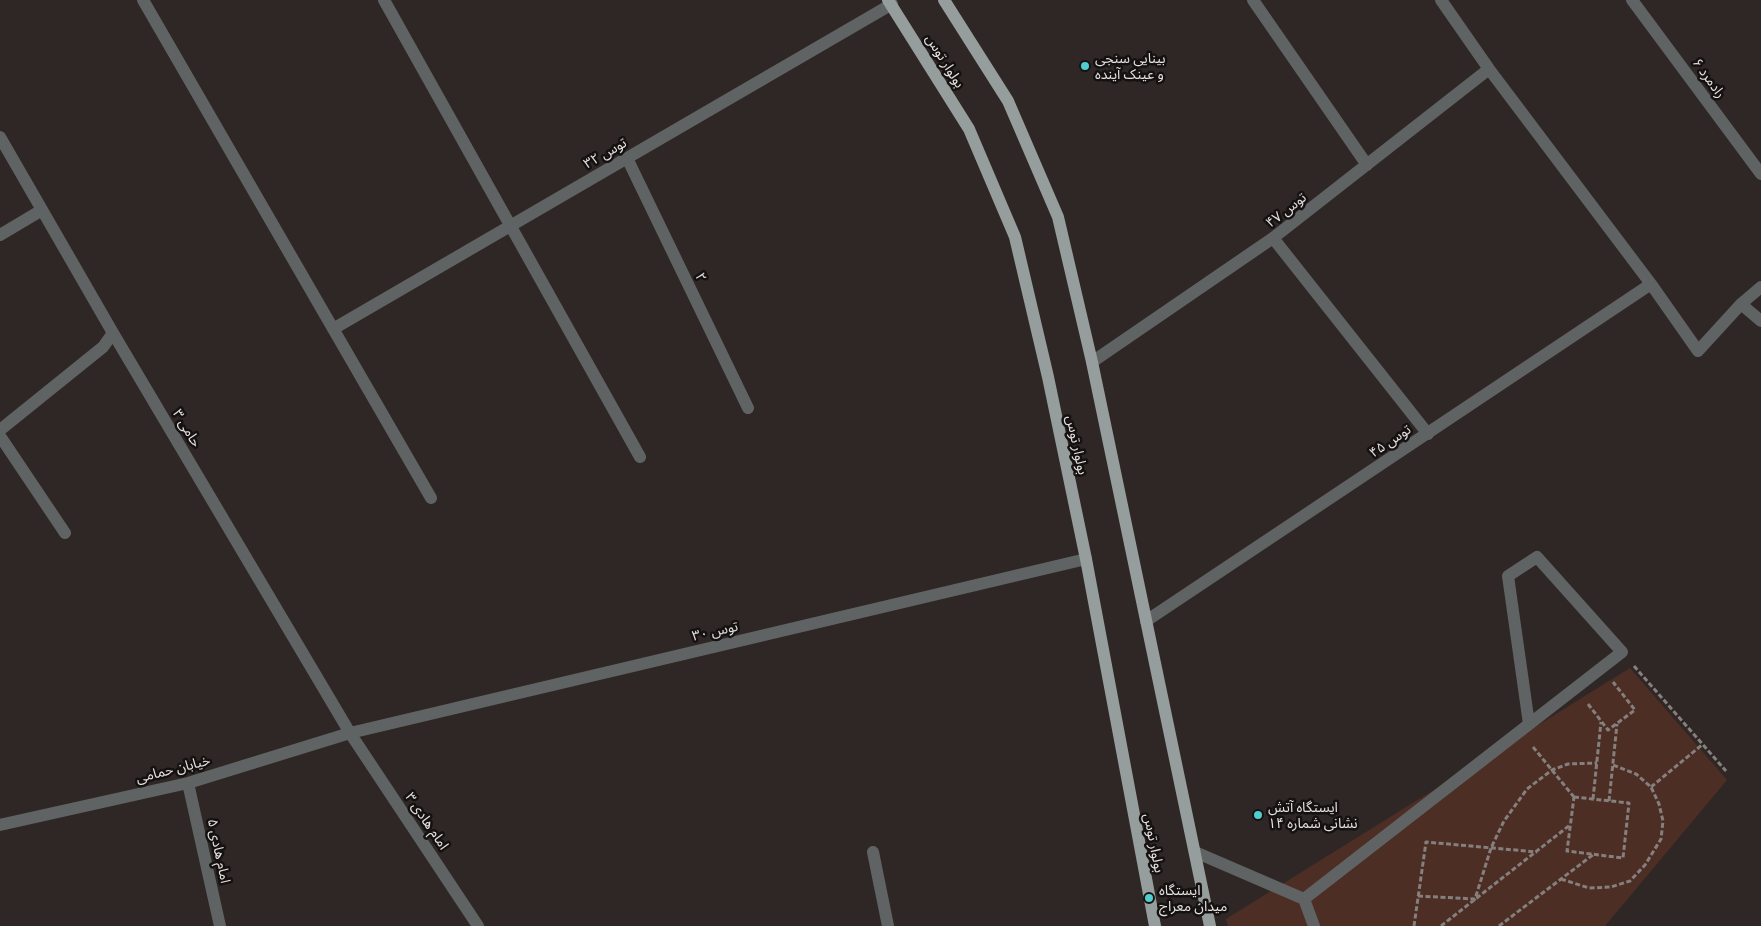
<!DOCTYPE html>
<html>
<head>
<meta charset="utf-8">
<style>
	body { margin:0 }
	canvas { display:block; background:#2e2725 }
</style>
</head>
<body>
<canvas width="1761" height="926"></canvas>
<script>
const c = document.querySelector('canvas').getContext('2d');
c.lineJoin = 'round';
function paint(path, color) { c.fillStyle = color; c.fill(path, 'evenodd'); }
const poly = rows => new Path2D(rows.map(r => 'M' + r).join(''));
function strokePath(path, color, width, dash) { c.strokeStyle = color; c.lineWidth = width; c.lineCap = dash ? 'butt' : 'round'; c.setLineDash(dash || []); c.stroke(path); }
function drawText(font, color, halo, rows, align = 'center') {
  c.font = font + ' Ubuntu,"Noto Sans Arabic",sans-serif'; c.lineWidth = 5; c.setLineDash([]); c.textBaseline = 'middle'; c.strokeStyle = halo; c.fillStyle = color; for (const [text, x, y, turn = 0] of rows) {
    c.save(); c.translate(x, y); c.rotate((+turn || 0) * Math.PI / 180); c.textAlign = isNaN(turn) ? turn : align; if (halo) c.strokeText(text, 0, 0); c.fillText(text, 0, 0); c.restore();
  }
}
paint(poly([
	[1630,668,1727,780,1605,926,1228,926,1226,919]
]), '#4d2e24');
strokePath(poly([
	[1634,666,1726,771],
	[1588,704,1608,730,1635,710,1613,682],
	[1533,747,1574,797],
	[1651,787,1703,744],
	[1574,797,1629,803,1623,858,1567,851,1574,797],
	[1593,799,1601,722],
	[1609,801,1617,724],
	[1561,879,1589,888,1611,887,1630,881,1645,865,1661,839,1663,821,1659,804,1651,787,1636,774,1613,765],
	[1418,896,1475,899,1491,848,1504,821,1527,789,1552,770,1568,764,1597,763],
	[1414,926,1426,842,1537,852],
	[1441,926,1570,825],
	[1499,926,1594,854]
]), '#857f7e', 3, [5, 2.5]);
strokePath(poly([
	[143,0,431,498],
	[384,0,640,457],
	[1253,0,1367,165],
	[1441,0,1489,69,1651,284,1698,351,1741,304,1761,287],
	[1632,0,1761,174],
	[0,137,113,333,350,733,478,926],
	[627,158,748,408],
	[0,235,42,210],
	[1273,238,1428,434],
	[1741,304,1761,321],
	[333,329,892,4],
	[1092,362,1273,238,1489,69],
	[0,430,103,347,113,333],
	[0,436,65,533],
	[1146,621,1651,284],
	[188,783,220,926],
	[0,825,188,783,350,733,1086,559],
	[873,852,888,926],
	[1195,852,1304,899,1314,926],
	[1304,899,1622,652,1537,557,1508,576,1529,724]
]), '#606363', 12);
strokePath(poly([
	[888,0,969,129,1015,237,1048,377,1086,559,1155,926],
	[944,0,1008,101,1058,217,1092,362,1210,926]
]), '#959d9d', 12);
for (const [x, y, r, color] of [
	[1085,66,5,"#52cdcf"],
	[1258,815,5,"#52cdcf"],
	[1149,898,5,"#52cdcf"]
]) { const dot = new Path2D(); dot.arc(x, y, r, 0, 2 * Math.PI); c.fillStyle = color; c.fill(dot); strokePath(dot, '#141110', 2); }
drawText('14px', '#e6e1e0', '#141110', [
	["بینایی سنجی",1095,58],
	["و عینک آینده",1095,74],
	["ایستگاه آتش",1268,807],
	["نشانی شماره ۱۴",1268,823],
	["ایستگاه",1159,890],
	["میدان معراج",1159,906]
], 'left');
drawText('14px', '#e6e1e0', '#141110', [
	["بولوار توس",945,61,58],
	["رادمرد ۶",1709,78,54],
	["توس ۳۲",605,153,-30],
	["توس ۴۷",1286,210,-38],
	["۲",701,277,64],
	["حامی ۳",187,428,59],
	["توس ۴۵",1390,441,-34],
	["بولوار توس",1077,445,78],
	["توس ۳۰",715,631,-13],
	["خیابان حمامی",173,769,-14],
	["امام هادی ۳",427,821,56],
	["بولوار توس",1154,843,79],
	["امام هادی ۵",219,851,78]
]);
</script>
</body>
</html>
